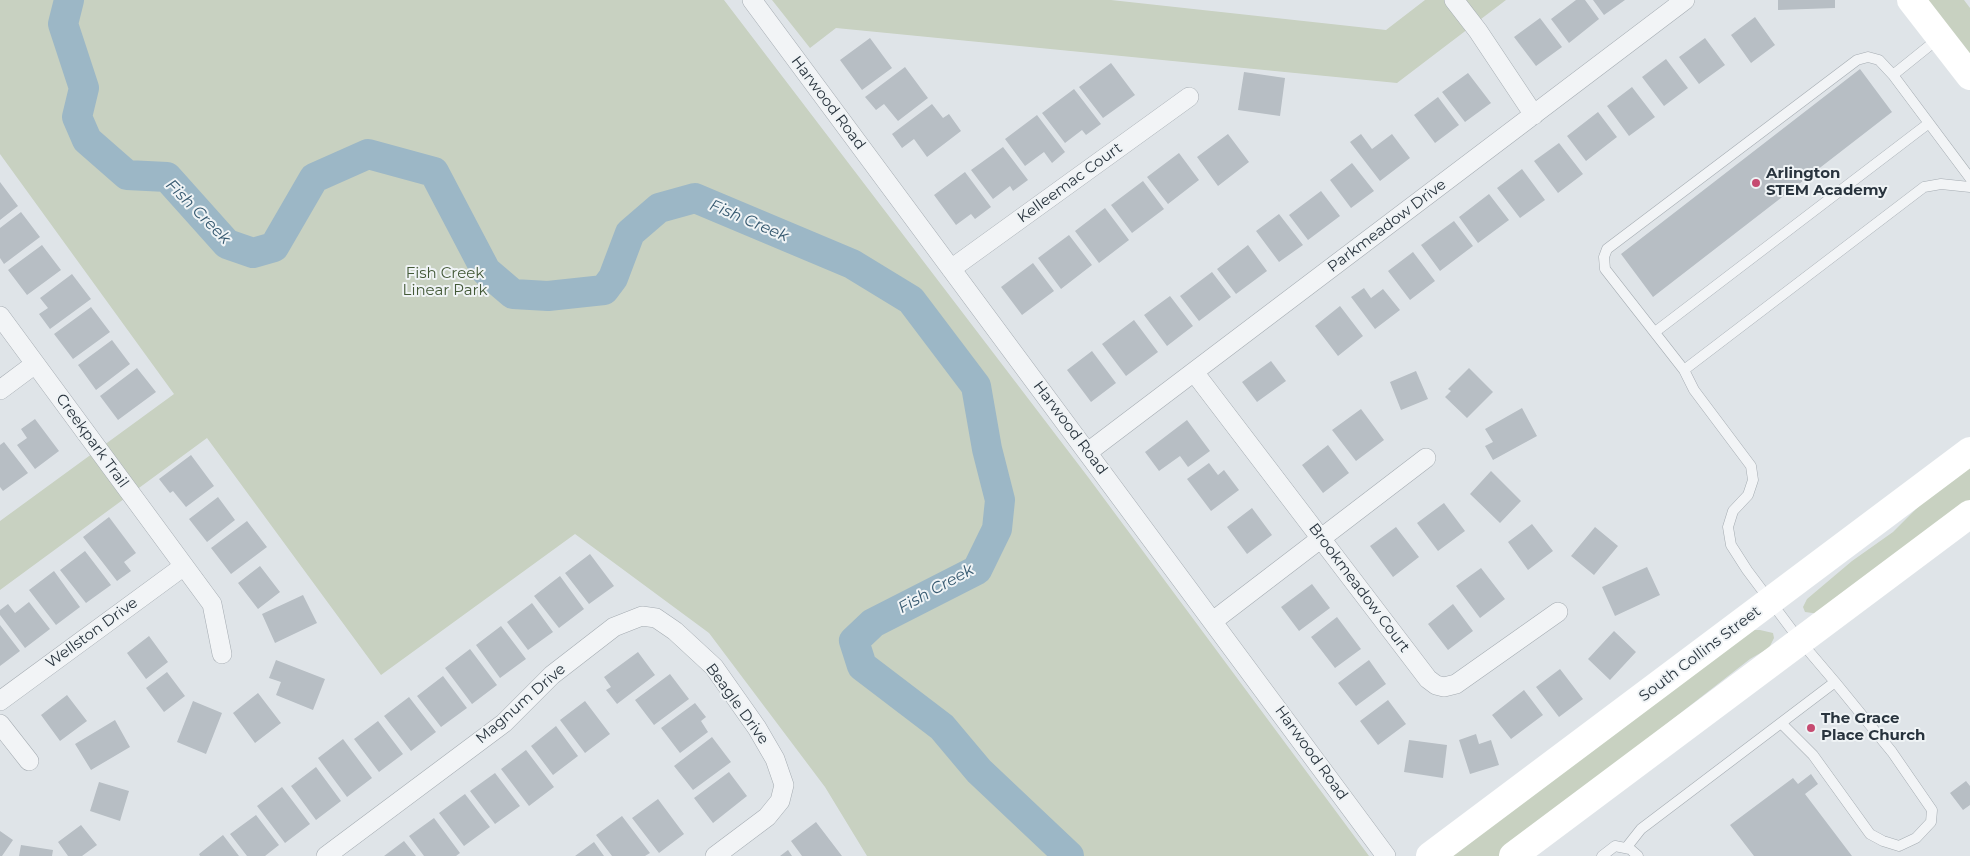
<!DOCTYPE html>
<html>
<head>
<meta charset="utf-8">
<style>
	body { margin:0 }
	canvas { display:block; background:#dfe4e8 }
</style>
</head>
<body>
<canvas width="1970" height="856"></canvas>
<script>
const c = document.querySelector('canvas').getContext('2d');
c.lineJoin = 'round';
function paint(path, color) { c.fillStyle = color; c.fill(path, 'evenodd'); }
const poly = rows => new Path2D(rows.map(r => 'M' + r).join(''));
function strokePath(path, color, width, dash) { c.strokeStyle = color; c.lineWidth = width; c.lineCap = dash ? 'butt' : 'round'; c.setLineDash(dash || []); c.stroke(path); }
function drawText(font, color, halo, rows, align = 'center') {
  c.font = font + ' Montserrat,sans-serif'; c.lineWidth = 4; c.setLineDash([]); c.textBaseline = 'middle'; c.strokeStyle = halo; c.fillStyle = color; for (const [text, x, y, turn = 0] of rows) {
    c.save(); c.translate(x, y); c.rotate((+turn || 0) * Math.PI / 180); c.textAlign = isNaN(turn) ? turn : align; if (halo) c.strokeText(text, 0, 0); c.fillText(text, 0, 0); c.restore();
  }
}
paint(poly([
	[0,0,724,0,1088,477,1369,856,867,856,825,787,709,633,575,534,381,675,207,438,0,590,0,521,174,394,0,154],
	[772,0,1111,0,1386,30,1425,0,1506,0,1397,83,836,28,810,48],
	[1924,0,1964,0,1970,8,1970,60],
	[1970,463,1970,503,1820,614,1805,612,1803,607,1807,599,1852,561,1893,532,1920,505],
	[1752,630,1760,630,1773,633,1774,638,1769,648,1750,659,1669,722,1658,734,1503,856,1452,856]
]), '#c8d1c1');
strokePath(poly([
	[69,0,63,24,84,88,77,117,87,140,127,175,167,177,227,244,253,253,274,247,314,178,368,154,434,172,486,271,513,294,548,296,604,290,613,278,630,233,659,208,695,198,852,264,911,300,976,386,987,449,1000,500,997,529,977,570,873,623,854,641,862,666,942,727,979,771,1069,856]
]), '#9cb7c6', 30);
paint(poly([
	[1576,0,1585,0,1599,19,1569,43,1551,19],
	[1593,0,1625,0,1604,15],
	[1778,0,1835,0,1835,8,1778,10],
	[1755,17,1775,45,1751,63,1731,35],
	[1540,18,1562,47,1536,66,1514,37],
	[870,38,892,68,862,90,840,60],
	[1705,38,1725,65,1699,84,1679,57],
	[1666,59,1688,88,1664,106,1642,77],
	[1111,63,1135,95,1103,118,1079,87],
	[905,67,928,98,898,121,884,104,876,110,865,97],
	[1860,69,1892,112,1653,297,1621,254],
	[1244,72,1285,78,1280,116,1238,110],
	[1468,73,1491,103,1465,122,1442,92],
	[1632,87,1655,117,1629,136,1607,106],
	[1074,89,1101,124,1086,135,1082,130,1065,143,1042,113],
	[1438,97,1459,125,1435,143,1414,115],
	[932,104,943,118,949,114,961,131,927,157,914,139,902,148,892,134],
	[1598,112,1617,137,1586,161,1567,136],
	[1037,115,1065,152,1052,163,1044,152,1025,166,1005,139],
	[1228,134,1249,162,1218,186,1197,157],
	[1361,134,1372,149,1392,134,1410,158,1380,181,1350,142],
	[1559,143,1583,174,1558,193,1534,161],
	[1003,147,1028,180,1013,191,1010,186,993,199,971,170],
	[1179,153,1199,180,1168,204,1147,177],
	[1352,163,1374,191,1351,208,1330,180],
	[1522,169,1545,200,1520,218,1497,188],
	[965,172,991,207,975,219,971,214,956,225,934,195],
	[1143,181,1164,209,1132,233,1111,205],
	[0,182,18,206,0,220],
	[1321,191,1340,216,1308,240,1289,215],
	[1489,194,1509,220,1478,243,1459,217],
	[1105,208,1129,240,1099,263,1075,231],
	[21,212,40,237,4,264,0,258,0,228],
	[1279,214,1303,245,1279,262,1256,231],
	[1454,221,1473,246,1440,271,1421,245],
	[1069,235,1092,265,1061,289,1038,258],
	[42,245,61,270,27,295,8,270],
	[1248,245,1267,271,1236,294,1217,269],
	[1413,252,1435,281,1410,300,1388,271],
	[1033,263,1054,291,1022,315,1001,287],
	[1212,272,1231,297,1199,321,1180,296],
	[72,274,91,299,50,329,39,314,48,308,40,298],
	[1364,288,1371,298,1383,289,1400,310,1375,329,1351,297],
	[1170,296,1193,326,1167,346,1144,315],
	[1340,306,1363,336,1338,356,1315,326],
	[91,307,110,332,73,359,54,334],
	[1134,320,1158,352,1126,376,1102,344],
	[112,340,130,364,96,390,78,365],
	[1092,351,1116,383,1091,402,1067,370],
	[1271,361,1286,381,1257,402,1242,382],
	[137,368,156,392,118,420,100,396],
	[1469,368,1493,392,1467,418,1445,397,1451,391,1448,389],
	[1416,371,1428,399,1401,410,1390,382],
	[1522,408,1537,436,1493,460,1485,446,1493,442,1485,429],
	[1361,409,1384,440,1356,461,1332,430],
	[35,419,59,451,35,469,17,445,27,438,21,429],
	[1187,420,1210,451,1188,467,1180,456,1159,471,1145,452],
	[4,442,28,473,3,491,0,487,0,445],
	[1328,445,1349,473,1323,493,1302,465],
	[191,455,214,486,186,507,173,491,170,493,159,479],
	[1209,463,1218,475,1224,470,1239,490,1211,511,1187,479],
	[1491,471,1521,501,1500,523,1470,494],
	[218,497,235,520,207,542,189,519],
	[1444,503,1465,531,1438,551,1417,523],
	[1252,508,1272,535,1247,554,1227,527],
	[109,517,136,553,124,562,131,571,117,581,83,537],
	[247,521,267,547,231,574,211,548],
	[1532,524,1553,551,1528,570,1508,542],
	[1396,527,1419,557,1393,577,1370,546],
	[1595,527,1618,546,1594,575,1571,556],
	[85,551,111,585,86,603,60,570],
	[590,554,614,586,589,604,565,573],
	[260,566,280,592,258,609,238,583],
	[1647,567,1660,595,1615,616,1602,587],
	[1481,568,1505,599,1480,618,1456,586],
	[54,571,80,607,56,625,29,590],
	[560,576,584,609,559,628,534,596],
	[1312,584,1330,608,1299,631,1281,607],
	[303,595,317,623,275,643,262,614],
	[29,602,50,629,25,648,0,615,0,610,8,604,15,613],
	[532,603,553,632,528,650,507,622],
	[1453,604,1473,631,1448,650,1428,624],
	[1337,617,1361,649,1335,668,1311,637],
	[0,625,20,651,0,666],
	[501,626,526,659,500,678,476,645],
	[1614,631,1636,652,1610,680,1588,659],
	[149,636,168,662,146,679,127,653],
	[470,649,497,685,472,704,445,668],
	[638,652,655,675,617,704,606,690,611,687,604,677],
	[276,660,325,679,313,710,276,695,281,682,269,678],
	[1369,660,1386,684,1356,706,1338,683],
	[1560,669,1583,699,1559,717,1536,687],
	[167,672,185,696,164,712,146,688],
	[670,674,689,699,654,725,635,700],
	[443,676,467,708,441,727,417,696],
	[1524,690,1543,715,1511,739,1492,715],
	[258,693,281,723,255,743,233,713],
	[67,695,87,721,60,741,41,715],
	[409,697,436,732,411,751,384,716],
	[1388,700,1406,724,1378,745,1360,721],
	[193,701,222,713,206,754,177,742],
	[585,701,610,734,585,753,560,720],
	[695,703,706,717,701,721,708,732,680,753,661,728],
	[115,720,130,747,91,770,75,744],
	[378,721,403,754,379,772,354,739],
	[556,726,578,756,553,775,531,746],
	[1476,734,1479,744,1491,740,1499,765,1470,774,1459,740],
	[712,737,731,762,693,790,674,766],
	[343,739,372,778,347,797,318,758],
	[1409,740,1447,745,1443,778,1404,772],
	[526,750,554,787,529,806,501,769],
	[316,767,341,801,316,820,291,786],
	[729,772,747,796,713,823,694,798],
	[495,773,520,806,495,824,470,791],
	[1811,774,1818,784,1805,794,1852,856,1754,856,1730,825,1793,778,1798,784],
	[1966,781,1970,786,1970,805,1963,810,1950,793],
	[99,782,129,791,120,821,90,811],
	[282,787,310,824,285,843,257,806],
	[465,794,490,827,464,846,439,813],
	[658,799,684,834,659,853,632,818],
	[256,815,279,845,265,856,247,856,230,834],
	[622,816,650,853,645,856,612,856,596,835],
	[434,818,460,853,456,856,424,856,409,836],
	[816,822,842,856,802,856,791,841],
	[81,825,97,845,82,856,68,856,58,842],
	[0,831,13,840,2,856,0,856],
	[223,835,239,856,200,856,199,854],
	[404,841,416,856,384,856],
	[594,842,604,856,575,856],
	[21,845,53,850,52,856,19,856],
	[788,850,792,856,780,856]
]), '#b7bec4');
const lane = poly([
	[1893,75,1939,38],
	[1655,332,1929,123],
	[1684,370,1924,187,1941,184,1970,187],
	[1782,724,1813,755,1870,834,1883,841,1899,846,1916,838,1931,822,1932,810,1892,752,1835,682],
	[1626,848,1641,829,1835,682,1801,642,1747,570,1731,545,1728,527,1733,511,1748,495,1753,480,1751,466,1694,390,1684,370,1605,269,1604,257,1607,249,1857,60,1868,57,1879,60,1893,75,1970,178],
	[1602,856,1615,846,1630,849,1638,856]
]);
const street = poly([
	[752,0,1386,856],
	[1454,0,1478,31,1534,115],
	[951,269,1189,97],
	[0,316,212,604,222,654],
	[1194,372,1428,679,1436,685,1444,687,1456,684,1558,612],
	[0,390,35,364],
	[1088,452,1685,0],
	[1213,621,1426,458],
	[0,701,184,566],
	[0,724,29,761],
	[326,856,504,723,552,675,614,627,642,616,656,618,675,631,714,667,757,728,775,759,784,785,780,801,767,817,715,856]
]);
strokePath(lane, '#a5acb2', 11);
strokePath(street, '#a5acb2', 20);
strokePath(lane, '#f2f4f6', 10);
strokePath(street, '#f2f4f6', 19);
strokePath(poly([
	[1911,0,1970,76],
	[1430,856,1970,451],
	[1513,856,1970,514]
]), '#fff', 28);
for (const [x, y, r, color] of [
	[1756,183,5,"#c64b71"],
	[1811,728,5,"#c64b71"]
]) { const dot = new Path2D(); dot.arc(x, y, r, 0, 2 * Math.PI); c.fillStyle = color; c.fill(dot); strokePath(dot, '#eff3f5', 2); }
drawText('15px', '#29343e', '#eff3f5', [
	["Harwood Road",828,103,53],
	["Kelleemac Court",1070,183,-36],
	["Parkmeadow Drive",1387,226,-37],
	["Harwood Road",1070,428,53],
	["Creekpark Trail",92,441,54],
	["Brookmeadow Court",1359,588,53],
	["Wellston Drive",92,633,-36],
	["South Collins Street",1700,654,-37],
	["Magnum Drive",521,704,-41],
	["Beagle Drive",737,704,54],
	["Harwood Road",1311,753,54]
]);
drawText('bold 15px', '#29343e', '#eff3f5', [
	["Arlington",1766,174],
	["STEM Academy",1766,191],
	["The Grace",1821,719],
	["Place Church",1821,736]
], 'left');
drawText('15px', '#435937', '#eff3f5', [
	["Fish Creek",445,274],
	["Linear Park",445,291]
]);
drawText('italic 16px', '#365970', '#eff3f5', [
	["Fish Creek",198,212,45],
	["Fish Creek",749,221,23],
	["Fish Creek",936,589,-29]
]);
</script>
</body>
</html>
